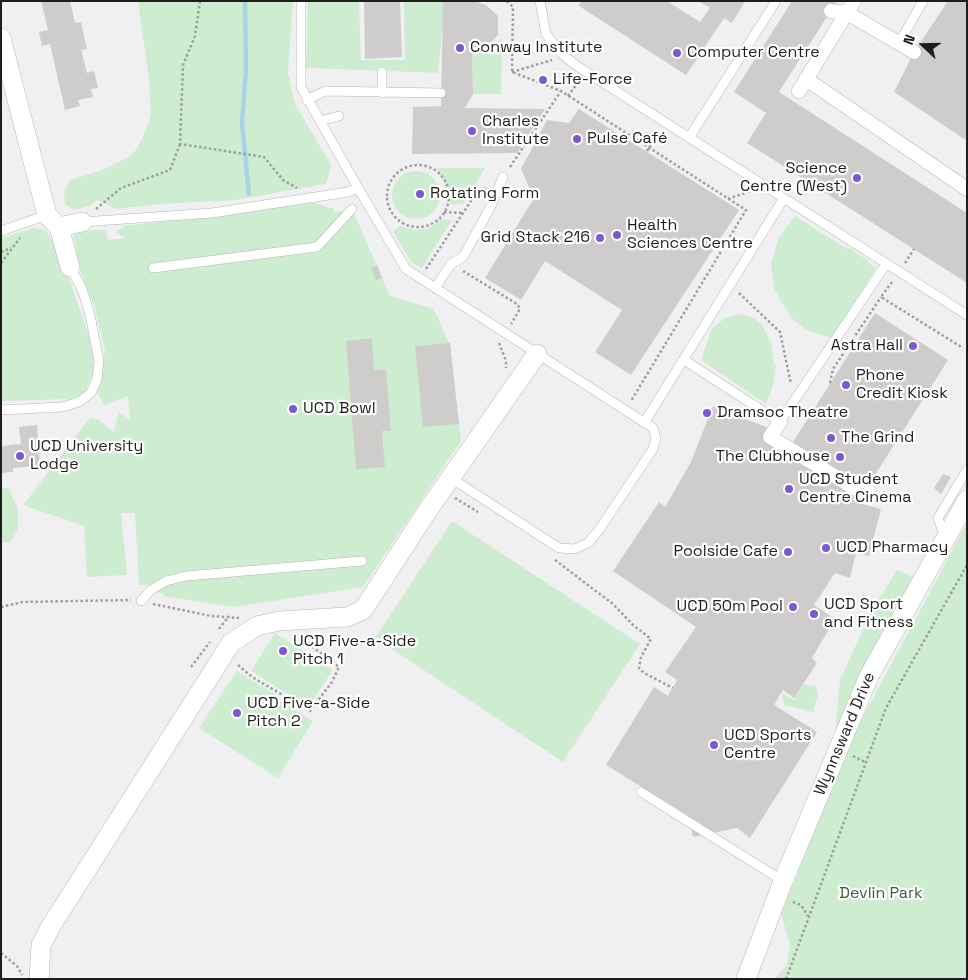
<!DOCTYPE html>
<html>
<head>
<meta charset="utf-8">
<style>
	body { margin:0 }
	#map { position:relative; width:968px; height:980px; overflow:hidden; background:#f0f0f2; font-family:"Space Grotesk",sans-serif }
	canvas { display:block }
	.frame { position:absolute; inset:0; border:2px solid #1e1e1e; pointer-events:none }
	.north { position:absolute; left:898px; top:20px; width:50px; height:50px; -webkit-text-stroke:4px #fff; paint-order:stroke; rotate:291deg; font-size:14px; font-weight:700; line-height:20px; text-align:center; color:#1e1e1e }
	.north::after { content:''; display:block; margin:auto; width:18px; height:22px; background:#1e1e1e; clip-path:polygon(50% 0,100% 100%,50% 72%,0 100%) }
</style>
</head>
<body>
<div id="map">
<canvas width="968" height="980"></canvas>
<div class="frame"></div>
<div class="north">N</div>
</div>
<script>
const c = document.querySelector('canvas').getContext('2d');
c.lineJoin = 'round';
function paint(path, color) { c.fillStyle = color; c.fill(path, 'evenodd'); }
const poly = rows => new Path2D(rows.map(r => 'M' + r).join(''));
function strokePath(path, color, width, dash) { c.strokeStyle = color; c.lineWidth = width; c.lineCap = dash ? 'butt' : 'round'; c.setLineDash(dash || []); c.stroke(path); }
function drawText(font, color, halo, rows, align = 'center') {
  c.font = font + ' "Space Grotesk",sans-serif'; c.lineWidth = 4.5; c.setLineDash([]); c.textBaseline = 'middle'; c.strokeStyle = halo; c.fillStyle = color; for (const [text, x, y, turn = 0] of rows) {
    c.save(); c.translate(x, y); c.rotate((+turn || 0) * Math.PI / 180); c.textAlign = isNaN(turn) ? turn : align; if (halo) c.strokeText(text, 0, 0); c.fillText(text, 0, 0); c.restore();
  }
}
paint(poly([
	[138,1,293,1,288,73,295,104,331,165,326,184,236,200,163,204,115,209,98,200,90,206,74,210,65,204,64,192,70,180,105,169,132,155,139,145,149,122,151,112,149,80],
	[308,1,359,1,361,60,405,60,404,1,445,1,438,73,306,68],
	[502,38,501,94,473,94,472,54,487,51],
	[436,168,485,168,463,204,451,204,448,189],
	'392 195a24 24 0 1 1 48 0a24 24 0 1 1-48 0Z',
	[314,203,334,209,334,212,353,211,390,296,434,309,449,343,461,441,363,587,234,607,167,597,148,585,139,585,135,513,121,513,127,575,87,577,84,526,23,505,90,418,99,420,114,432,119,412,130,420,128,396,104,405,98,393,105,351,95,308,80,271,73,231,106,230,108,240,125,238,116,232,125,226],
	[795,216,847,249,849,248,869,261,868,263,876,268,832,338,807,330,792,319,774,289,771,264,779,237],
	[441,219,452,220,422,268,411,262,393,231,401,226,414,230,428,229],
	[33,228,46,230,62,258,93,348,94,370,85,392,72,399,1,401,1,238],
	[740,314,754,318,762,325,771,343,774,364,776,365,773,386,766,404,701,360,712,328,725,318],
	[1,488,8,488,18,509,18,530,10,542,1,542],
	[452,521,640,644,563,762,375,638],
	[967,523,967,979,775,979,787,964,790,944,781,914,851,739],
	[897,570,916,578,835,736,840,680,870,614],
	[275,633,333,670,308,707,251,671],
	[237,671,276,695,275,698,313,721,278,778,199,728],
	[804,684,816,686,818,694,813,712,784,705,782,693,793,699]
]), '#ceecd0');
strokePath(poly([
	[245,1,246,69,242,123,249,194]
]), '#a6d5e9', 4.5);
paint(poly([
	[41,1,70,1,75,23,81,22,87,49,81,50,87,73,94,71,98,88,91,89,93,97,78,100,80,106,65,110,50,44,42,46,39,32,48,30],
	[364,1,400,1,402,57,365,59],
	[443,1,474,1,486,5,498,16,498,35,492,42,482,47,472,48,473,94,465,108,545,109,517,153,412,154,413,107,441,106],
	[581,1,667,1,700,22,710,8,698,1,745,1,732,23,724,18,686,75,579,6],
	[792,1,837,1,779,92,967,213,967,283,747,143,766,113,734,92],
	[948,1,967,1,967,141,894,92,914,52],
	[579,109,739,210,631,375,595,352,622,310,545,261,521,300,485,278,534,198,521,169,547,120,569,123],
	[377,265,382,278,376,280,371,268],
	[875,313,948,360,866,489,862,504,881,509,869,556,856,553,850,578,835,573,814,605,835,619,812,658,817,663,794,698,783,690,774,705,817,732,750,838,737,828,693,837,689,816,606,765,654,687,668,696,677,680,665,672,696,627,613,571,659,502,665,507,691,462,713,406,766,427,770,437,838,471,793,442],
	[372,338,374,370,386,369,391,431,382,431,385,467,356,469,346,341],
	[450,343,459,424,423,427,415,346],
	[37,425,40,466,13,468,13,472,1,473,1,446,21,444,19,427],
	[943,474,951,477,941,494,934,488]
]), '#cfcdcc');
const service = poly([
	[301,1,301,87,358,188],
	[540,1,546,34,562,54,577,66,967,315],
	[898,45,923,1],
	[382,93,382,72],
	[307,100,325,91,441,93],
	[320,121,339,116],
	[689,138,776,1],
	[82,222,212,213,348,192,358,188,406,269,653,428,656,438,653,449,599,530,588,543,575,549,559,548,451,478],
	[1,231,47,215],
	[153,268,317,247,352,209],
	[435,288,451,264,463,257,491,206,503,177],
	[684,360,780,422,886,264],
	[1,410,62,407,79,402,91,393,97,379,99,361,90,315,82,289,70,267],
	[644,423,784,198],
	[945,537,938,518,967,470],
	[141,601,151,590,166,581,186,576,362,561],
	[641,792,783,881]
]);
const pedestrian = poly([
	[831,11,847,13,914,52],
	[806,79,967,189],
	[799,91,854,1],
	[780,422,770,437,866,495,869,491]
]);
const minor = poly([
	[1,38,47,215,59,227,82,222],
	[59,227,70,267],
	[39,979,41,945,51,926,231,643,257,626,279,621,347,617,363,610,428,510,537,354],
	[746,979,783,881,869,676,967,500]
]);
strokePath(service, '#b6b6b9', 10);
strokePath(pedestrian, '#b6b6b9', 15);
strokePath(minor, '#b6b6b9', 20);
strokePath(poly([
	[200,1,195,36,183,65,180,144,264,157,283,180,297,188],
	[507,1,513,7,512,72,561,91,746,210,631,401],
	[512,72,552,60],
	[568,96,579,81],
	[647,151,659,133],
	'387 196a31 31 0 1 1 62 0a31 31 0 1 1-62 0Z',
	[510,167,561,91],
	[728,199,750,191],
	[96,209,121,188,170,170,180,144],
	[444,212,462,213],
	[1,252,11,248],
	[1,263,20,238],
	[905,263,914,249],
	[426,269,475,195,486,188],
	[463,271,517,304,520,309,511,324],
	[892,282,881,297,963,348],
	[739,293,780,332,791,384],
	[499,343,506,361,506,368],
	[830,383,833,369,881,297],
	[455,498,478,512],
	[555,560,613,604,633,625,651,639,641,657,639,668,644,673,673,688],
	[153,604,211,616,239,618],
	[1,607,23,602,131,600],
	[219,629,229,616],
	[238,665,252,677,310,711,332,682,339,667,310,645,306,637],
	[191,667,210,642],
	[853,756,865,762],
	[793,902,801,905,808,916],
	[1,953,17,966,22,975],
	[786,979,886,708,967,565]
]), '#9e9e9f', 2.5, [2.5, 2.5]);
strokePath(service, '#fff', 9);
strokePath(pedestrian, '#fff', 14);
strokePath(minor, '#fff', 19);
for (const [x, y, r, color] of [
	[460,48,5,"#7d58d2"],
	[677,53,5,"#7d58d2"],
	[543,80,5,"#7d58d2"],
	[472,131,5,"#7d58d2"],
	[577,139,5,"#7d58d2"],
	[857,178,5,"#7d58d2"],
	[420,194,5,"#7d58d2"],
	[617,235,5,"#7d58d2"],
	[600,238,5,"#7d58d2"],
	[913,346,5,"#7d58d2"],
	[846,385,5,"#7d58d2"],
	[293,409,5,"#7d58d2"],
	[707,413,5,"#7d58d2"],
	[831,438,5,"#7d58d2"],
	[20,456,5,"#7d58d2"],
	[840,457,5,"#7d58d2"],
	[789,489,5,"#7d58d2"],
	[826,548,5,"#7d58d2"],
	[788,552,5,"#7d58d2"],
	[793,607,5,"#7d58d2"],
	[814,614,5,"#7d58d2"],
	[283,651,5,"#7d58d2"],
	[237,713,5,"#7d58d2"],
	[714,745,5,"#7d58d2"]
]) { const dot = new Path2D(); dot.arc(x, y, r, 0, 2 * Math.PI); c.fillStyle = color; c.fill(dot); strokePath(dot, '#fff', 2); }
drawText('16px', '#1e1e1e', '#fff', [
	["Conway Institute",470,48],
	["Computer Centre",687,53],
	["Life-Force",553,80],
	["Charles",482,122],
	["Institute",482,140],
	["Pulse Café",587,139],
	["Science",847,169,"right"],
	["Centre (West)",847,187,"right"],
	["Rotating Form",430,194],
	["Health",627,226],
	["Sciences Centre",627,244],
	["Grid Stack 216",590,238,"right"],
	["Astra Hall",903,346,"right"],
	["Phone",856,376],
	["Credit Kiosk",856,394],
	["UCD Bowl",303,409],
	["Dramsoc Theatre",717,413],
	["The Grind",841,438],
	["UCD University",30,447],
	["Lodge",30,465],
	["The Clubhouse",830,457,"right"],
	["UCD Student",799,480],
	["Centre Cinema",799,498],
	["UCD Pharmacy",836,548],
	["Poolside Cafe",778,552,"right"],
	["UCD Sport",824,605],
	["and Fitness",824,623],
	["UCD 50m Pool",783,607,"right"],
	["UCD Five-a-Side",293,642],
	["Pitch 1",293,660],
	["UCD Five-a-Side",247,704],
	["Pitch 2",247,722],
	["UCD Sports",724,736],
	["Centre",724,754]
], 'left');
drawText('16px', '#1e1e1e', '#fff', [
	["Wynnsward Drive",845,734,-67]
]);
drawText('16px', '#326339', '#fff', [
	["Devlin Park",881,894]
]);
</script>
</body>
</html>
